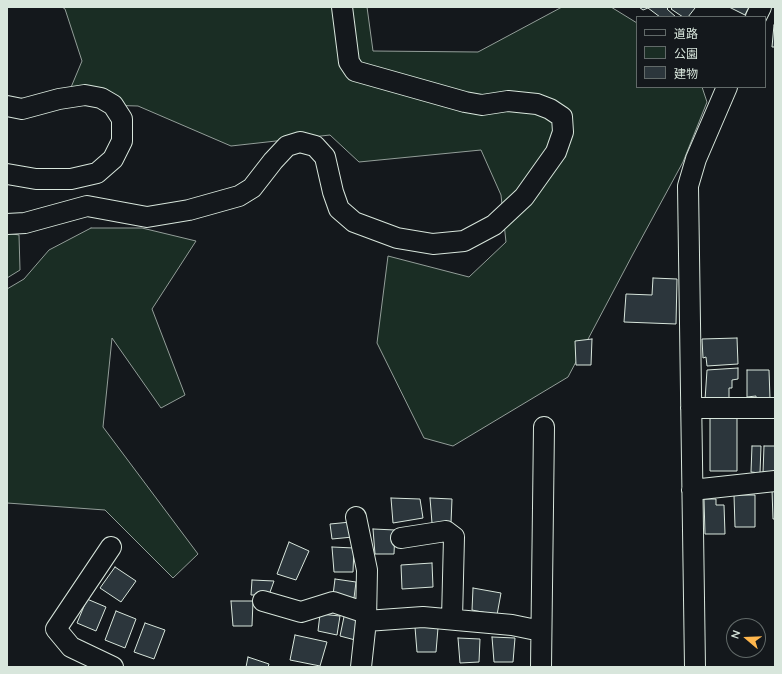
<!DOCTYPE html>
<html>
<head>
<meta charset="utf-8">
<style>
	body { margin:0 }
	#map { position:relative; width:782px; height:674px; overflow:hidden; background:#14181c; font-family:Quicksand,"Noto Sans JP",sans-serif }
	canvas { display:block }
	.frame { position:absolute; inset:0; border:8px solid #d8e6dc; pointer-events:none }
	.legend { position:absolute; left:636px; top:16px; width:130px; height:72px; box-sizing:border-box; background:#14181c; border:1px solid #626a69; margin:0; padding:5px 7px; list-style:none; font-size:12px; color:#d8e6dc }
	.legend li { display:flex; align-items:center; gap:8px; height:20px }
	.legend b { width:20px; border:1px solid #626a69 }
	.north { position:absolute; left:726px; top:618px; width:40px; height:40px; box-sizing:border-box; background:#14181c; border:1px solid #626a69; border-radius:50%; rotate:289deg; font-size:11px; font-weight:700; line-height:16px; text-align:center; color:#d8e6dc }
	.north::after { content:''; display:block; margin:auto; width:14px; height:18px; background:#ffb74d; clip-path:polygon(50% 0,100% 100%,50% 72%,0 100%) }
</style>
</head>
<body>
<div id="map">
<canvas width="782" height="674"></canvas>
<div class="frame"></div>
<ul class="legend">
<li><b style="height:5px;background:#14181c"></b>道路</li>
<li><b style="height:11px;background:#1a2d24"></b>公園</li>
<li><b style="height:11px;background:#2c363c"></b>建物</li>
</ul>
<div class="north">N</div>
</div>
<script>
const c = document.querySelector('canvas').getContext('2d');
c.lineJoin = 'round';
function paint(path, color) { c.fillStyle = color; c.fill(path, 'evenodd'); }
const poly = rows => new Path2D(rows.map(r => 'M' + r).join(''));
function strokePath(path, color, width, dash) { c.strokeStyle = color; c.lineWidth = width; c.lineCap = dash ? 'butt' : 'round'; c.setLineDash(dash || []); c.stroke(path); }
const green = poly([
	[62,7,367,7,373,51,478,52,562,7,611,7,637,23,637,87,702,87,707,102,683,162,633,254,568,377,453,446,424,438,377,343,388,256,469,277,506,242,501,195,481,150,359,162,330,135,231,146,138,106,64,104,82,61,65,9,62,7],
	[91,228,142,228,196,241,152,309,185,395,161,408,112,338,103,427,198,554,173,578,105,510,7,503,7,289,24,279,49,250,91,228],
	[7,233,19,235,20,270,7,278,7,233]
]);
paint(green, '#1a2d24');
strokePath(green, '#939e99', 1);
const building = poly([
	[639,7,669,7,667,9,676,17,660,17,648,8,643,10,639,7],
	[673,7,694,7,695,8,688,17,683,17,671,9,673,7],
	[729,7,749,7,745,15,729,7],
	[774,25,775,25,775,47,772,47,774,25],
	[653,278,677,279,676,324,624,322,626,294,652,295,653,278],
	[737,338,738,364,707,366,706,357,703,358,702,339,737,338],
	[592,339,591,365,576,365,575,341,592,339],
	[738,368,738,379,732,380,732,388,729,388,729,399,705,400,707,370,738,368],
	[747,370,769,370,770,399,756,399,756,396,747,397,747,370],
	[710,418,737,418,737,471,710,471,710,418],
	[752,446,761,446,760,473,751,472,752,446],
	[764,446,775,446,775,473,763,473,764,446],
	[772,490,775,490,775,519,773,519,772,490],
	[734,495,755,495,755,527,735,527,734,495],
	[391,498,420,499,423,518,393,523,391,498],
	[430,498,452,499,451,523,432,523,430,498],
	[704,499,716,499,716,505,724,505,725,534,705,534,704,499],
	[351,522,353,537,332,539,330,524,351,522],
	[373,529,395,530,394,554,375,554,373,529],
	[289,542,309,551,296,580,277,574,289,542],
	[332,547,354,548,353,572,334,572,332,547],
	[432,563,433,587,402,589,401,565,432,563],
	[115,567,136,581,121,602,100,588,115,567],
	[335,579,356,582,354,598,333,595,335,579],
	[252,580,274,581,269,595,251,595,252,580],
	[473,588,501,593,497,615,472,610,473,588],
	[87,599,106,607,96,631,77,623,87,599],
	[231,601,253,601,252,626,233,626,231,601],
	[116,611,136,619,125,648,105,640,116,611],
	[345,612,367,618,359,641,340,636,345,612],
	[320,614,340,616,337,635,318,631,320,614],
	[145,623,165,630,154,659,134,652,145,623],
	[415,627,438,628,436,652,417,652,415,627],
	[295,635,327,642,320,666,290,660,295,635],
	[492,637,515,638,513,662,494,662,492,637],
	[458,638,480,639,479,662,460,663,458,638],
	[248,657,269,664,268,667,246,667,248,657]
]);
paint(building, '#2c363c');
strokePath(building, '#d8e6dc', 1);
const minor = poly([
	[756,17,761,7],
	[7,106,22,109,59,99,85,95,101,98,113,105,122,119,122,141,113,159,97,173,71,179,36,179,7,174],
	[7,224,25,223,87,206,147,217,189,210,239,196,252,188,273,161,287,146,300,142,315,146,325,157,333,192,339,209,354,222,397,238,433,244,464,241,494,225,524,197,556,152,563,132,562,117,550,109,537,104,508,101,482,105,465,102,355,71,349,62,342,7],
	[691,408,775,408],
	[692,490,775,481],
	[356,517,367,570,366,621,361,667],
	[401,538,446,531,454,537,452,619],
	[111,547,56,629,71,647,113,667],
	[263,601,301,612,333,602,366,613],
	[366,621,423,617,512,625,541,631],
	[541,667,544,427],
	[695,667,688,186,696,159,727,87]
]);
strokePath(minor, '#d8e6dc', 22);
strokePath(minor, '#14181c', 20);
</script>
</body>
</html>
